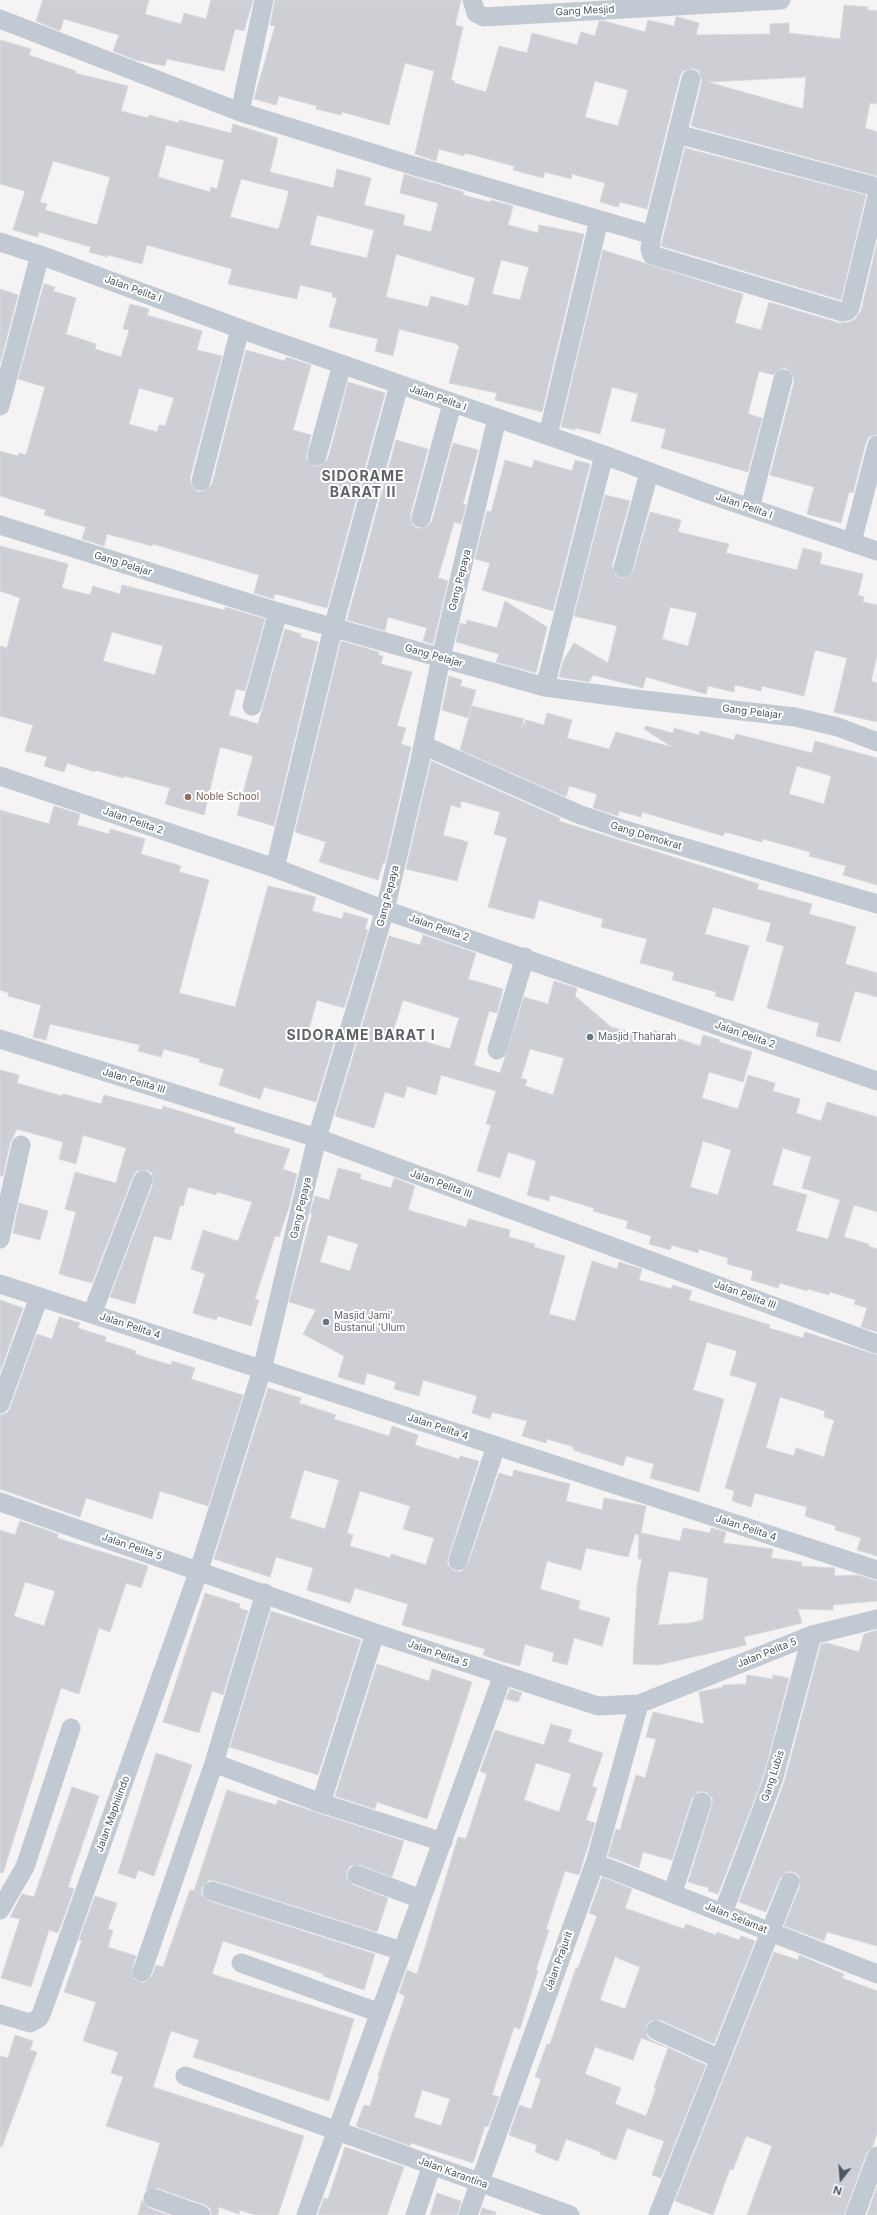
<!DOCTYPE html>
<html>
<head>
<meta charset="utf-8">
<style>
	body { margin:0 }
	#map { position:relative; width:877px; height:2215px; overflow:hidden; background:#f5f3f3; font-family:Inter,sans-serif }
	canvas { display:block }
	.north { position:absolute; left:821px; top:2159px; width:40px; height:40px; -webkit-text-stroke:3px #fff; paint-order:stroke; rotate:197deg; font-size:11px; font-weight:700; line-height:16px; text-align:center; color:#4a5661 }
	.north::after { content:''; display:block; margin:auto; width:14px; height:18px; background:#4a5661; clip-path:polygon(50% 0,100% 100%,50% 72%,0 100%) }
</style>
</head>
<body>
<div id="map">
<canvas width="877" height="2215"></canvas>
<div class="north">N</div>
</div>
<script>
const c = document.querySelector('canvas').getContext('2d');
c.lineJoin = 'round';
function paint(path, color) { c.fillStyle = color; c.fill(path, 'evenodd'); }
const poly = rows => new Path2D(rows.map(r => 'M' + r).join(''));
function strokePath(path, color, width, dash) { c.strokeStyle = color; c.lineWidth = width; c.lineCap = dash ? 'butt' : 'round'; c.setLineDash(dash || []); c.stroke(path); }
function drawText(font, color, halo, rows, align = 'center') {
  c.font = font + ' Inter,sans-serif'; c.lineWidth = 4; c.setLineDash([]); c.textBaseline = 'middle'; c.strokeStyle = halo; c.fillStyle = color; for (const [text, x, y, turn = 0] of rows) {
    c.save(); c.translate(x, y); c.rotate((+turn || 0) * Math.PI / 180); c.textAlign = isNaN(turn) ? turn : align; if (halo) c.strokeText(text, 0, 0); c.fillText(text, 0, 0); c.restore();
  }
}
const building = poly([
	[43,0,149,0,145,14,181,24,184,13,206,19,211,0,253,0,244,31,235,29,224,71,167,59,165,66,135,60,113,51,119,35,64,19,60,31,36,21,43,0],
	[275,0,461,0,455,25,463,27,451,80,455,81,454,83,486,92,499,46,527,53,532,33,577,45,581,32,595,36,599,21,604,21,645,32,648,20,674,26,676,17,678,17,699,23,696,35,770,34,770,24,789,23,789,33,840,39,844,5,868,7,867,10,877,11,877,104,870,103,865,128,877,132,877,176,691,126,702,81,699,71,693,68,683,71,680,76,647,209,620,202,618,207,600,202,605,183,572,174,571,179,545,172,543,178,513,170,514,166,465,153,464,156,439,149,436,161,415,154,434,71,405,63,389,125,342,112,341,115,316,109,317,106,279,96,276,105,254,99,275,26,270,25,275,0],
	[806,77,803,109,708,82,806,77],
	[595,81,628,90,618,126,585,117,595,81],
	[0,40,31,49,29,55,76,71,75,73,128,86,121,111,148,118,149,115,179,123,179,120,231,133,233,124,278,138,270,172,333,188,337,169,371,178,364,205,405,215,403,225,431,232,438,203,400,193,404,174,464,192,463,195,490,202,491,200,513,206,508,225,538,233,539,225,584,234,542,412,495,400,497,393,449,383,459,346,454,343,399,329,393,356,375,351,378,339,329,327,337,298,332,297,333,293,300,285,297,299,228,284,232,269,147,245,142,264,108,255,107,257,89,252,91,247,39,232,38,237,13,230,25,191,0,184,0,40],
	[166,145,224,160,217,189,211,187,210,192,158,177,166,145],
	[53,161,110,177,97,225,45,210,47,204,40,202,53,161],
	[241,179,289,191,279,228,277,229,230,217,241,179],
	[317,215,374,230,367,258,310,245,317,215],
	[396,254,475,278,468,306,431,296,428,307,386,297,396,254],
	[501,260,529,267,520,300,492,294,501,260],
	[685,148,866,195,841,300,661,246,685,148],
	[877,243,877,434,869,437,866,442,853,493,849,492,841,523,807,514,814,487,770,475,794,382,793,376,786,368,780,369,773,375,759,371,748,414,762,418,748,472,661,448,666,429,631,421,638,394,612,387,600,434,575,428,575,430,561,427,603,250,743,294,735,323,761,330,769,302,839,323,849,322,855,319,861,311,877,243],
	[44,284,55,287,53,291,76,298,66,334,96,344,95,349,121,357,129,330,123,329,130,304,149,309,147,315,202,331,197,350,222,356,190,478,191,484,198,492,204,491,212,484,246,350,285,361,286,357,311,365,293,430,311,435,306,458,314,466,320,466,328,459,348,382,385,393,327,608,276,594,275,594,273,599,254,593,259,575,153,544,152,546,107,534,104,546,82,539,86,527,44,515,46,510,0,496,0,451,18,456,19,453,26,455,45,387,18,379,44,284],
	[139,388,174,398,165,426,159,425,157,432,129,424,139,388],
	[0,289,18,295,0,363,0,289],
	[396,440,428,449,410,516,413,525,418,529,428,526,432,521,453,443,478,450,463,504,466,505,461,524,454,522,438,578,448,581,433,644,423,641,427,628,388,617,385,631,347,620,396,440],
	[505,460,532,468,534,460,572,471,575,460,590,464,553,611,482,590,490,563,475,559,487,511,491,512,505,460],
	[605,495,630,501,612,565,615,575,620,578,626,578,633,571,650,512,681,520,678,532,729,544,726,553,797,570,803,548,822,553,820,564,863,574,858,595,864,597,863,602,877,605,877,656,871,681,877,683,877,722,834,712,847,658,815,650,804,696,762,686,761,691,735,685,734,692,708,686,706,694,646,677,643,688,593,675,589,682,559,677,563,661,574,643,608,663,617,626,574,616,605,495],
	[670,607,697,613,688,646,662,639,670,607],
	[0,546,68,564,62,588,90,595,93,586,120,594,122,585,224,610,225,607,265,619,245,691,236,689,229,715,258,724,285,629,301,634,300,637,318,642,274,826,237,815,253,756,220,747,204,815,165,804,170,788,124,776,123,778,95,770,95,772,67,763,64,772,44,766,47,757,25,751,33,725,0,716,0,646,7,648,20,598,0,591,0,546],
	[112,632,163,646,155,675,103,661,112,632],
	[505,601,547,627,536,673,496,662,499,654,456,642,460,623,466,625,467,620,497,628,505,601],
	[341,641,379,652,378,655,383,656,381,664,412,672,397,726,406,728,401,744,411,747,385,863,383,863,378,880,319,862,326,842,295,832,341,641],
	[449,676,462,680,460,686,476,690,468,718,442,710,449,676],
	[472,706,524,719,521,728,526,720,544,725,547,713,572,720,567,738,609,749,616,732,672,747,644,729,646,726,673,733,674,728,699,735,700,731,734,740,736,734,812,753,815,741,877,758,877,885,843,875,846,866,809,856,810,852,763,839,762,842,725,832,723,836,642,812,641,817,619,811,618,816,593,808,597,794,569,786,566,797,460,750,472,706],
	[797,766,831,776,824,804,789,794,797,766],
	[431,761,560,818,559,821,759,884,757,889,812,904,809,914,856,927,845,964,877,973,877,997,855,991,840,1042,816,1036,819,1023,767,1008,784,946,766,941,771,923,713,907,705,934,749,946,733,1001,715,996,716,992,672,980,674,972,640,963,647,939,601,927,603,919,539,900,534,919,488,907,507,838,494,834,500,812,461,801,460,808,451,805,443,835,468,842,457,881,406,869,431,761],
	[54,806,80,814,77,825,109,834,110,829,145,839,141,854,181,866,179,872,209,880,179,993,235,1007,268,886,316,897,312,911,342,919,344,912,368,919,365,929,368,930,344,1008,317,1000,308,1032,335,1039,316,1102,264,1087,260,1099,219,1085,224,1069,199,1062,200,1059,164,1049,161,1057,138,1051,140,1045,50,1024,46,1040,33,1037,41,1005,8,996,9,993,0,990,0,810,49,824,54,806],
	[423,935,476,953,468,979,503,989,497,1013,489,1011,474,1065,500,1073,524,997,548,1004,554,981,577,988,575,996,611,1027,650,1037,653,1030,700,1046,703,1035,720,1040,719,1042,752,1052,743,1082,709,1072,702,1098,738,1109,748,1075,775,1083,773,1091,800,1099,796,1113,821,1121,827,1102,877,1117,877,1212,854,1205,844,1237,869,1244,868,1246,877,1249,877,1332,861,1327,867,1308,854,1304,856,1300,830,1292,829,1295,808,1289,807,1291,780,1283,778,1288,751,1280,753,1271,727,1264,728,1258,699,1249,698,1253,672,1245,670,1250,649,1244,651,1236,626,1228,628,1221,593,1211,594,1208,550,1195,549,1201,527,1195,536,1161,508,1152,500,1178,477,1171,491,1125,486,1124,496,1091,441,1075,436,1095,407,1086,404,1098,385,1092,374,1128,335,1116,389,936,420,945,423,935],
	[403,1000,459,1018,450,1049,393,1032,403,1000],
	[530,1049,564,1058,553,1095,525,1086,527,1080,521,1078,530,1049],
	[703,1141,731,1150,718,1195,690,1187,703,1141],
	[783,1148,811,1157,802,1188,840,1200,828,1239,796,1231,807,1195,772,1185,783,1148],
	[0,1070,19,1075,17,1083,62,1096,63,1094,101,1104,104,1095,162,1110,163,1106,235,1128,234,1133,290,1149,283,1169,297,1174,289,1207,279,1237,275,1236,255,1299,259,1300,251,1326,218,1316,216,1320,193,1313,205,1274,191,1269,203,1230,238,1241,252,1202,217,1192,216,1195,188,1187,183,1206,180,1205,171,1240,154,1236,135,1304,110,1297,153,1184,152,1173,147,1170,136,1171,133,1176,92,1283,59,1274,76,1212,65,1209,75,1172,116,1183,126,1148,83,1135,76,1164,59,1159,63,1142,17,1129,10,1143,3,1176,0,1176,0,1070],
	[338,1168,361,1174,360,1179,391,1188,394,1178,415,1186,408,1210,466,1227,469,1219,510,1230,509,1237,535,1244,534,1247,565,1256,549,1314,575,1321,592,1261,617,1269,619,1262,642,1269,639,1280,671,1289,673,1285,692,1291,689,1300,770,1325,769,1328,803,1338,805,1332,877,1355,877,1556,857,1550,861,1538,835,1530,836,1526,805,1516,807,1507,755,1493,751,1507,732,1501,734,1491,725,1488,757,1383,730,1375,737,1351,707,1342,693,1390,724,1399,699,1492,650,1478,654,1464,626,1456,623,1466,573,1450,574,1447,547,1439,546,1443,522,1436,527,1421,492,1412,490,1419,472,1413,477,1396,423,1380,419,1396,394,1389,396,1382,367,1373,364,1385,338,1377,344,1356,303,1334,316,1310,289,1302,312,1214,310,1213,315,1196,329,1200,338,1168],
	[328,1235,358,1244,350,1271,320,1262,328,1235],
	[780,1397,825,1411,824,1417,834,1420,824,1457,796,1448,794,1456,766,1448,780,1397],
	[19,1203,48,1211,40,1240,13,1233,19,1203],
	[0,1300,23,1308,0,1372,0,1300],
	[59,1317,80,1323,78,1328,106,1337,105,1341,136,1351,135,1354,171,1365,172,1361,195,1368,191,1379,243,1395,208,1506,160,1491,152,1519,86,1498,80,1517,0,1489,0,1415,7,1413,10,1408,37,1334,52,1339,59,1317],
	[268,1388,301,1398,299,1403,336,1415,334,1419,389,1436,392,1426,418,1435,415,1445,459,1459,460,1456,479,1461,448,1558,447,1564,454,1571,461,1572,468,1564,499,1473,512,1477,514,1470,570,1484,566,1501,602,1510,604,1498,646,1506,641,1533,680,1541,683,1528,710,1533,711,1528,726,1532,723,1543,773,1549,771,1558,802,1562,801,1566,835,1568,834,1576,857,1575,877,1581,877,1601,833,1605,833,1610,798,1609,802,1623,744,1637,746,1645,658,1665,633,1664,637,1586,642,1559,638,1559,639,1535,635,1534,628,1557,586,1548,581,1570,547,1561,540,1589,580,1601,578,1609,610,1618,602,1646,574,1638,567,1665,552,1661,554,1653,525,1644,520,1666,503,1662,483,1655,485,1649,402,1625,408,1604,355,1588,350,1603,307,1590,313,1568,276,1557,270,1577,214,1559,268,1388],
	[304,1470,339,1480,325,1529,290,1518,304,1470],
	[360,1491,410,1506,403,1529,434,1538,426,1565,391,1554,390,1558,350,1546,353,1535,347,1533,360,1491],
	[669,1571,708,1578,703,1620,691,1623,658,1625,669,1571],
	[20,1521,58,1534,57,1538,148,1566,141,1588,126,1583,110,1632,99,1628,79,1694,61,1688,3,1873,0,1872,0,1530,15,1535,20,1521],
	[25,1582,55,1591,44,1626,14,1616,25,1582],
	[205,1593,240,1604,239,1608,248,1611,223,1695,212,1691,199,1733,163,1722,205,1593],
	[271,1611,361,1640,318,1775,230,1747,271,1611],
	[877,1630,877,1946,827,1932,824,1941,784,1926,800,1886,799,1876,794,1872,788,1871,780,1878,766,1912,739,1902,784,1783,821,1644,827,1643,859,1652,864,1634,877,1630],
	[377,1664,429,1681,432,1669,472,1682,427,1819,377,1802,375,1809,335,1796,377,1664],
	[747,1675,773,1679,773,1675,789,1678,763,1777,718,1894,708,1891,709,1888,688,1882,712,1805,713,1799,706,1792,699,1791,692,1798,672,1860,643,1852,639,1868,608,1856,616,1829,620,1830,636,1775,645,1778,656,1739,646,1737,653,1712,704,1724,699,1692,723,1687,723,1685,746,1684,747,1675],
	[510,1689,522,1693,518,1702,506,1699,510,1689],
	[551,1724,572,1730,568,1742,603,1753,592,1786,597,1788,586,1820,595,1823,579,1875,565,1871,546,1929,549,1930,536,1970,538,1971,520,2029,514,2027,492,2095,499,2097,488,2127,485,2126,473,2163,411,2143,410,2146,356,2126,364,2105,370,2106,379,2077,378,2076,387,2048,405,1996,399,1993,407,1970,417,1974,458,1837,466,1839,487,1774,480,1771,495,1730,544,1745,551,1724],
	[536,1763,571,1774,559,1812,524,1800,536,1763],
	[422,2090,450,2099,441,2126,414,2117,422,2090],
	[156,1753,192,1765,154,1876,138,1870,135,1879,118,1873,156,1753],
	[72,1787,99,1796,68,1887,74,1889,58,1933,49,1930,31,1987,1,1978,20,1919,10,1917,22,1894,34,1897,72,1787],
	[227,1790,276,1805,278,1800,404,1841,392,1877,360,1865,350,1866,347,1872,346,1877,353,1885,388,1898,377,1932,215,1881,209,1880,202,1887,201,1894,209,1901,375,1954,364,1990,323,1976,324,1974,223,1941,212,1974,354,2019,329,2101,193,2057,199,2040,171,2031,153,2087,304,2136,278,2215,255,2215,240,2210,239,2214,219,2207,218,2215,212,2215,210,2208,205,2205,157,2188,146,2190,160,2143,106,2126,123,2077,111,2073,118,2052,83,2041,96,2002,64,1992,82,1940,79,1940,95,1896,117,1903,108,1929,113,1930,108,1947,136,1956,132,1969,134,1979,144,1983,152,1976,156,1965,163,1967,190,1890,194,1891,227,1790],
	[602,1877,632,1889,625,1908,684,1929,686,1924,716,1935,717,1932,739,1940,741,1936,755,1941,714,2044,660,2020,650,2021,646,2026,647,2036,651,2040,706,2065,661,2178,652,2175,664,2141,627,2128,616,2160,600,2154,601,2152,566,2139,558,2161,535,2152,537,2145,509,2135,519,2105,531,2109,541,2079,535,2077,547,2044,550,2044,576,1968,578,1968,597,1916,589,1913,602,1877],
	[615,1957,640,1967,625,2009,600,2000,615,1957],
	[641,2038,668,2048,654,2088,656,2089,646,2116,615,2104,621,2088,585,2074,595,2047,633,2060,641,2038],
	[774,1952,798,1960,799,1955,844,1974,842,1978,877,1991,877,2133,873,2146,867,2152,844,2215,747,2215,772,2146,746,2136,733,2170,730,2169,713,2215,675,2201,774,1952],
	[15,2035,33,2041,30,2050,37,2052,2,2147,0,2146,0,2056,8,2058,15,2035],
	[345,2147,404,2167,387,2215,318,2215,324,2198,328,2199,345,2147],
	[877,2187,877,2215,867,2215,877,2187],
	[437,2193,461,2201,457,2215,430,2215,437,2193],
	[142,2200,149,2208,168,2215,138,2215,142,2200],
	[482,2208,496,2212,495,2215,480,2215,482,2208]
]);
paint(building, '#cdcfd5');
strokePath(building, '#d7d9de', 1);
strokePath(poly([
	[472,0,476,13,484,17,781,0],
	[0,19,240,112,408,164,652,235],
	[691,79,652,235,650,249,652,255,842,312,847,311,850,308,877,196],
	[240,112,264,0],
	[677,134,877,187],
	[0,242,40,255,260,336,604,455,706,493,877,551],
	[0,406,40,255],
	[548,435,599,220],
	[317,456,342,364],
	[201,481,240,329],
	[750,508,783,379],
	[421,518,452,404],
	[0,525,278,612,545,687,635,699,795,717,838,727,877,742],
	[852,542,877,445],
	[623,568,649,473],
	[545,687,604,455],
	[252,706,278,612],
	[423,745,578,814,622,829,877,904],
	[0,776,275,868,385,910,877,1081],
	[275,868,333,628,399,385],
	[0,1039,317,1138,877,1344],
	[497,1050,525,957],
	[0,1239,21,1145],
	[0,1284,877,1570],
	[92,1314,143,1180],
	[0,1404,39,1297],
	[0,1502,375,1633,598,1706,639,1704,812,1635,877,1619],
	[458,1561,496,1446],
	[214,1763,321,1803,443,1842],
	[321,1803,375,1633],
	[595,1863,877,1974],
	[357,1875,421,1899],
	[212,1891,402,1951],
	[673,1892,702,1802],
	[0,1910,25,1867,71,1728],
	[723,1913,773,1780,812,1635],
	[241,1963,380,2013],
	[142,1972,214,1763,265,1593],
	[0,2014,30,2023,39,2018,42,2012,199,1570,262,1370,317,1138,385,910,419,765,441,658,497,418],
	[656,2030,720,2059],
	[185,2076,570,2215],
	[153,2198,201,2215],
	[306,2215,503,1675],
	[415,2215,432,2165],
	[468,2215,595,1863,639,1704],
	[658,2215,790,1882],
	[855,2215,877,2156]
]), '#c1cad2', 19);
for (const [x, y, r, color] of [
	[188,797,4,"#8d6e63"],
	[590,1037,4,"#6b7280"],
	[326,1322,4,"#6b7280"]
]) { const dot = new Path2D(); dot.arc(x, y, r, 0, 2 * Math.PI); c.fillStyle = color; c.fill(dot); strokePath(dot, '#fff', 1.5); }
drawText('10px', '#4a5661', '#fff', [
	["Gang Mesjid",585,11,-3],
	["Jalan Pelita I",133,289,20],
	["Jalan Pelita I",438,398,19],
	["Jalan Pelita I",744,506,19],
	["Gang Pelajar",123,564,17],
	["Gang Pepaya",460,580,-76],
	["Gang Pelajar",434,656,16],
	["Gang Pelajar",752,712,7],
	["Jalan Pelita 2",133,821,19],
	["Gang Demokrat",646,836,17],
	["Gang Pepaya",388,896,-76],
	["Jalan Pelita 2",439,928,19],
	["Jalan Pelita 2",745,1035,19],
	["Jalan Pelita III",134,1081,17],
	["Jalan Pelita III",441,1184,20],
	["Gang Pepaya",301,1208,-77],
	["Jalan Pelita III",745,1295,20],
	["Jalan Pelita 4",130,1326,18],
	["Jalan Pelita 4",438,1427,18],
	["Jalan Pelita 4",746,1528,18],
	["Jalan Pelita 5",132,1547,19],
	["Jalan Pelita 5",767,1653,-22],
	["Jalan Pelita 5",438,1654,19],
	["Gang Lubis",773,1776,-72],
	["Jalan Maphilindo",113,1814,-70],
	["Jalan Selamat",736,1918,22],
	["Jalan Prajurit",559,1961,-70],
	["Jalan Karantina",453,2173,20]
]);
drawText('10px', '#785e54', '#fff', [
	["Noble School",196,797]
], 'left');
drawText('10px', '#5b616d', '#fff', [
	["Masjid Thaharah",598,1037],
	["Masjid Jami'",334,1316],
	["Bustanul 'Ulum",334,1328]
], 'left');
c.letterSpacing = '1px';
drawText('bold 14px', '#5f6368', '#fff', [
	["SIDORAME",363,477],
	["BARAT II",363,493],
	["SIDORAME BARAT I",361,1036]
]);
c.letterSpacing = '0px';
</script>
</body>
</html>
